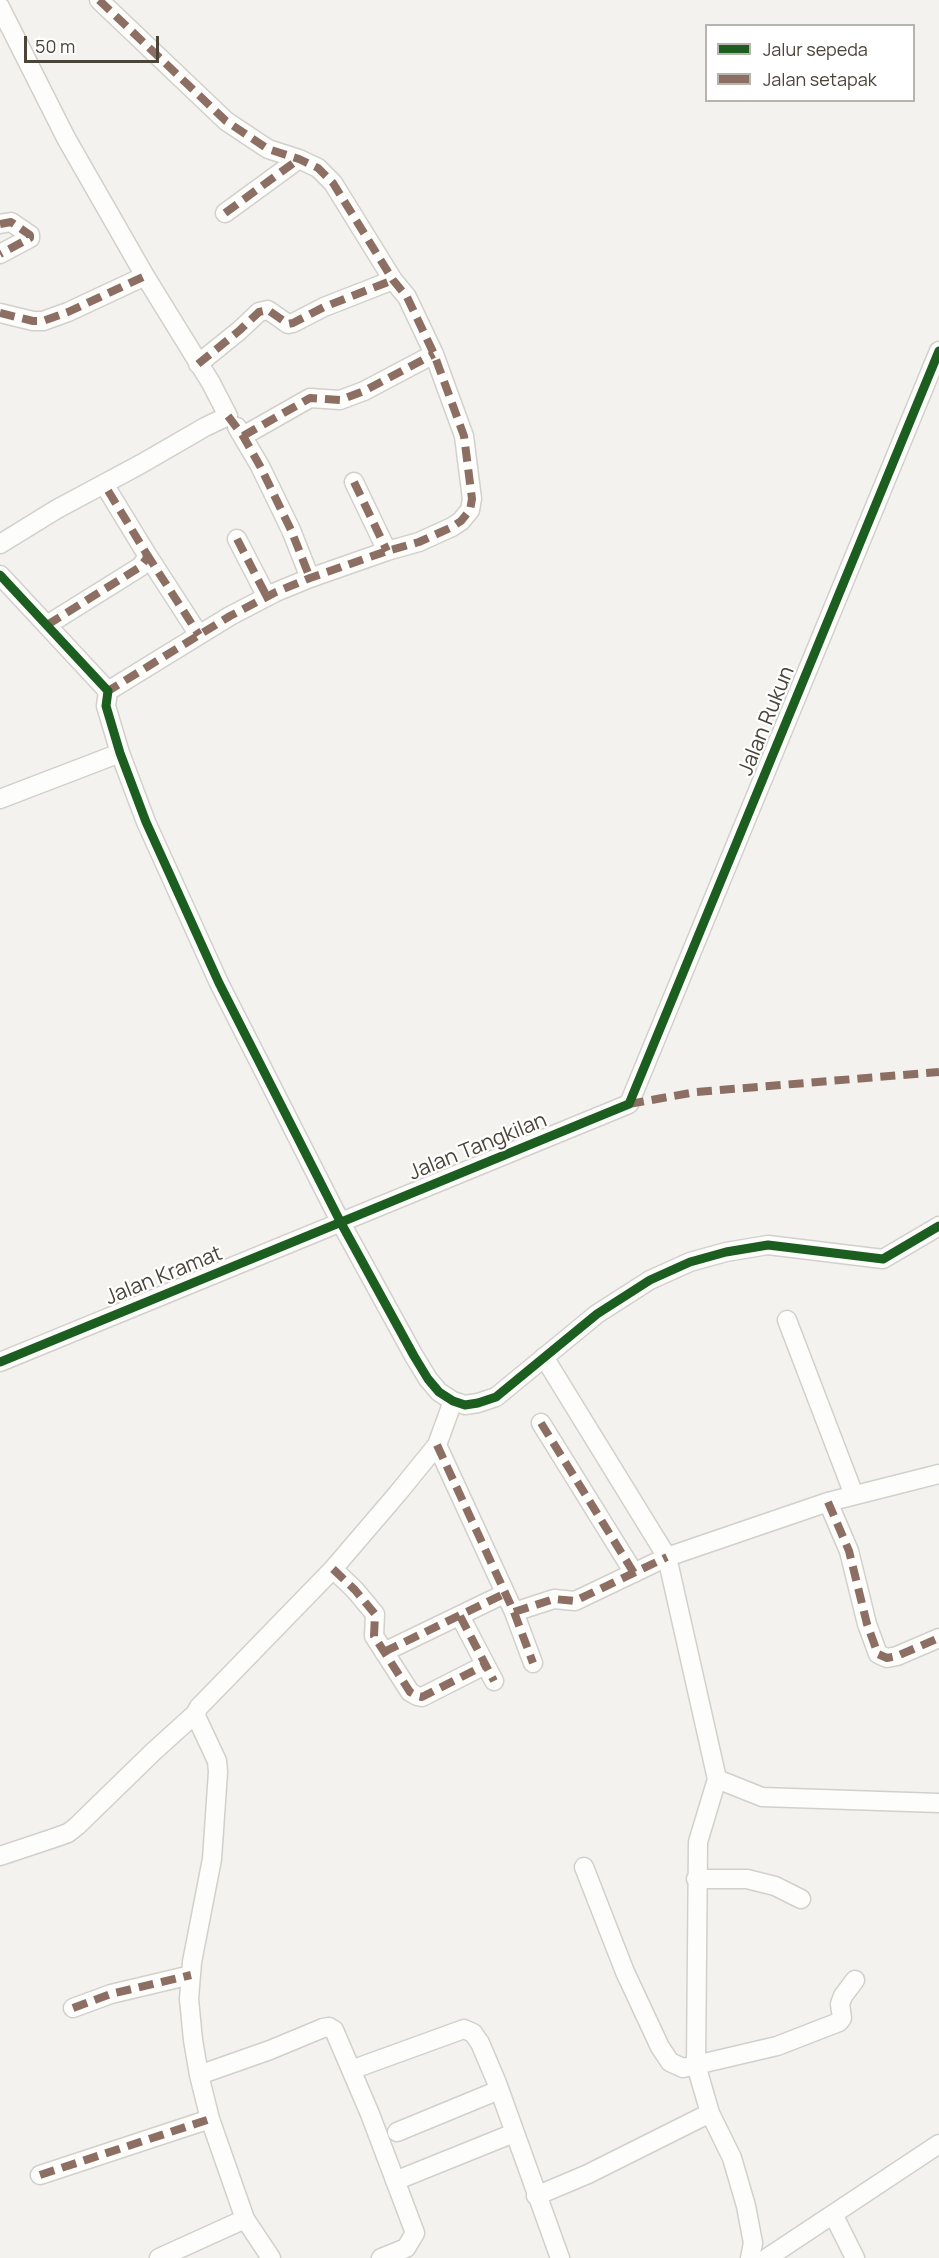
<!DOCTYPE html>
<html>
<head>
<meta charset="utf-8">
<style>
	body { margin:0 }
	#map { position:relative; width:939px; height:2258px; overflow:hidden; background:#f4f2ee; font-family:Manrope,sans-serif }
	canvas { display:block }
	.legend { position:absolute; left:705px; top:24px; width:210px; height:78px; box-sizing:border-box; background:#fff; border:2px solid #b7b4b0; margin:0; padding:8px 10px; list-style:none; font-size:18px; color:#4b4439 }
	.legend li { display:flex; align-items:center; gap:12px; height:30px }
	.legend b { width:30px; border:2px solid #b7b4b0 }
	.scale { position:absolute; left:24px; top:36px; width:135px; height:27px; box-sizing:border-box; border:3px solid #4b4439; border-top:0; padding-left:8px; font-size:18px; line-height:21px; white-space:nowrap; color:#4b4439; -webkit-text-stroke:4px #fff; paint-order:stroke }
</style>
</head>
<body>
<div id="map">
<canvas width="939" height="2258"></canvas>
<ul class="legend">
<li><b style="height:8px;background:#1b5e20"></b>Jalur sepeda</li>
<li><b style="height:8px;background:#8d6e63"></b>Jalan setapak</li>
</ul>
<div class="scale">50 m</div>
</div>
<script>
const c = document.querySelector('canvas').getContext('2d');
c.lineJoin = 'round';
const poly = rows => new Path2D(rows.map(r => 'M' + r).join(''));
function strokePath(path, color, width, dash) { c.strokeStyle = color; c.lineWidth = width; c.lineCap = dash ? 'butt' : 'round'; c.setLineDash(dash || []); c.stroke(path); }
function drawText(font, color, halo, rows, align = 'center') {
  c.font = font + ' Manrope,sans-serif'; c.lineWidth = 4.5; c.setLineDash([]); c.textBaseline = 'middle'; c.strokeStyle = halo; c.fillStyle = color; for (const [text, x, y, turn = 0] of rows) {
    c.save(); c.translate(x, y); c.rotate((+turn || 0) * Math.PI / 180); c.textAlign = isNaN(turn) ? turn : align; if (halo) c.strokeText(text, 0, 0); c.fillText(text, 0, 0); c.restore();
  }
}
const minor = poly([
	[99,0,226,121,268,149,299,159,318,168,333,183,393,280,407,297,434,354,464,436,472,499,470,510,461,521,452,527,419,542,387,551,310,578,276,592,230,616,108,691],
	[0,7,66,138,145,276,211,383,228,416,205,427,141,464,57,509,0,544],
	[225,213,299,159],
	[0,224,11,222,30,235,30,238,0,254],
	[0,313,33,321,43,321,68,312,145,276],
	[198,364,240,330,259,312,268,310,288,324,293,323,324,307,393,280],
	[237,427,260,466,291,530,310,578],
	[243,436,310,398,340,400,364,391,434,354],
	[354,482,387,551],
	[237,539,267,597],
	[146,553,199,635],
	[0,575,108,691,106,706,120,753,146,822,219,983,341,1223,414,1356,428,1379,439,1392,453,1401,465,1405,478,1403,496,1397,597,1314,650,1280,690,1262,726,1252,768,1245,883,1259,939,1226],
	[47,625,140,567,147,558,146,553,104,484],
	[0,799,120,753],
	[787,1320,854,1495],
	[544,1357,667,1557,717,1779,698,1842,696,2065,710,2113,732,2158,746,2206,753,2243,750,2258],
	[0,1362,629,1104,939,351],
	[541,1423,634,1573],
	[437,1445,514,1612,533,1663],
	[828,1502,849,1551,867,1624,878,1654,887,1658,897,1656,939,1638],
	[333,1569,355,1590,375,1614,374,1636,410,1692,417,1696,422,1697,485,1665],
	[514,1612,554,1599,575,1601,667,1557,828,1502,939,1474],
	[460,1616,494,1681],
	[384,1652,504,1594],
	[717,1779,762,1797,939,1803],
	[0,1856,54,1838,68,1833,77,1826,153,1752,195,1714],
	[584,1867,625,1972,660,2047,670,2062,683,2068,777,2046,839,2022,842,2018,840,2004,843,1996,855,1980],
	[696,1879,747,1879,775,1886,801,1899],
	[73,2008,111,1994,191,1975],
	[351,2070,464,2029,473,2033,480,2043,497,2083,560,2258],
	[199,2075,270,2050,323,2028,329,2027,334,2030,370,2114,415,2233,406,2248,381,2258],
	[397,2132,499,2090],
	[40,2175,210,2119],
	[395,2181,514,2133],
	[536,2196,588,2174,710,2113],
	[834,2216,855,2258],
	[159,2258,245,2219],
	[271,2258,245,2219,210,2119,199,2075,193,2040,189,1999,192,1962,212,1859,218,1772,217,1761,195,1714,199,1707,333,1569,398,1493,437,1445,453,1401],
	[767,2258,939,2144]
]);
strokePath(minor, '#d2d0cb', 21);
strokePath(minor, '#fdfdfc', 18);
strokePath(poly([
	[99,0,226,121,268,149,299,159,318,168,333,183,393,280,407,297,434,354,464,436,472,499,470,510,461,521,452,527,419,542,387,551,310,578,276,592,230,616,108,691],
	[225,213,299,159],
	[0,224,11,222,30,235,30,238,0,254],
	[0,313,33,321,43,321,68,312,145,276],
	[198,364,240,330,259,312,268,310,288,324,293,323,324,307,393,280],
	[228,416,243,436,260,466,291,530,310,578],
	[243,436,310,398,340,400,364,391,434,354],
	[354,482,387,551],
	[237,539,267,597],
	[146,553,199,635],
	[47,625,140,567,147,558,146,553,104,484],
	[629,1104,696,1092,939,1072],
	[541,1423,634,1573],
	[437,1445,514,1612,533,1663],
	[828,1502,849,1551,867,1624,878,1654,887,1658,897,1656,939,1638],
	[333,1569,355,1590,375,1614,374,1636,410,1692,417,1696,422,1697,485,1665],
	[514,1612,554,1599,575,1601,667,1557],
	[460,1616,494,1681],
	[384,1652,504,1594],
	[73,2008,111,1994,191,1975],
	[40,2175,210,2119]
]), '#8d6e63', 8, [15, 8]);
strokePath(poly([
	[0,575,108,691,106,706,120,753,146,822,219,983,341,1223,414,1356,428,1379,439,1392,453,1401,465,1405,478,1403,496,1397,597,1314,650,1280,690,1262,726,1252,768,1245,883,1259,939,1226],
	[0,1362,629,1104,939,351]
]), '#1b5e20', 9);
drawText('21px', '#4b4439', '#fff', [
	["Jalan Rukun",767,721,-68],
	["Jalan Tangkilan",478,1147,-22],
	["Jalan Kramat",164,1276,-22]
]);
</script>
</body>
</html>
